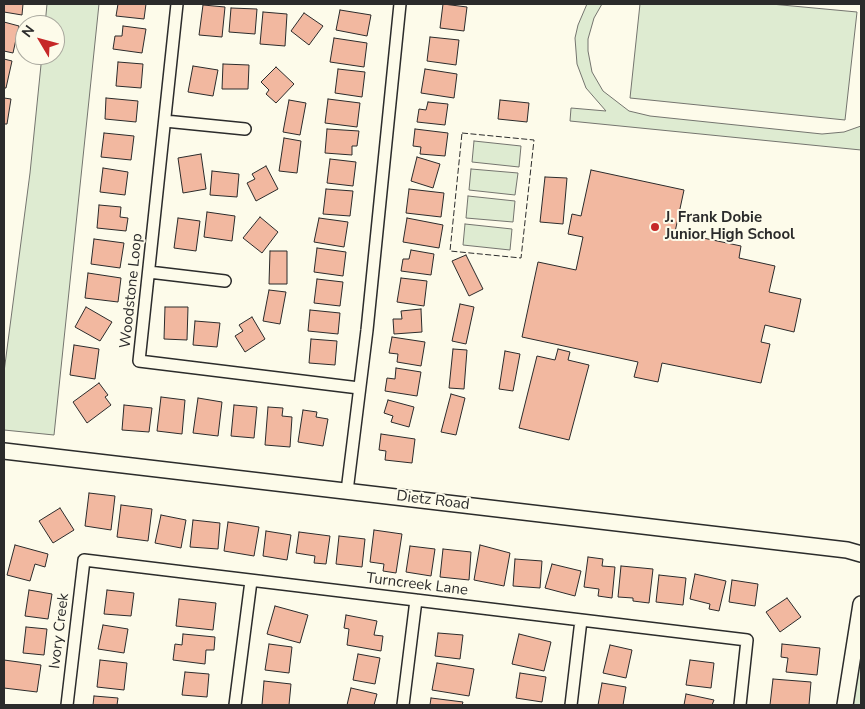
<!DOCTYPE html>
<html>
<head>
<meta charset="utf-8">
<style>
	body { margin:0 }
	#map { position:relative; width:865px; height:709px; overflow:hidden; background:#fdfbea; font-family:"Nunito Sans",sans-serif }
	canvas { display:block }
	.frame { position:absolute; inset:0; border:5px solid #2b2b2b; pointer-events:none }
	.north { position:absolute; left:15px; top:15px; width:50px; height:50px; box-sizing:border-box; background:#fdfbea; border:1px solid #a9a89e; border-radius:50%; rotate:307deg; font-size:14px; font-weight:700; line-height:20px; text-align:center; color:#2b2b2b }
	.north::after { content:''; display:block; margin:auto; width:18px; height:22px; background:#c62828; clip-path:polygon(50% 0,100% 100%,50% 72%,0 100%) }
</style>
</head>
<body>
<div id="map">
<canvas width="865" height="709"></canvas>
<div class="frame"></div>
<div class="north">N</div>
</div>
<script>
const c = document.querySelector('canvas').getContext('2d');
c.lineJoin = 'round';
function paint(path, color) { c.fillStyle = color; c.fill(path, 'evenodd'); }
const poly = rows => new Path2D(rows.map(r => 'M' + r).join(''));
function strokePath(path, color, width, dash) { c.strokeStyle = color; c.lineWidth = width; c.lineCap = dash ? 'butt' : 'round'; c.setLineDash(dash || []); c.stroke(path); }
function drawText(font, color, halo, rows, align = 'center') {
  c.font = font + ' "Nunito Sans",sans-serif'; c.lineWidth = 4; c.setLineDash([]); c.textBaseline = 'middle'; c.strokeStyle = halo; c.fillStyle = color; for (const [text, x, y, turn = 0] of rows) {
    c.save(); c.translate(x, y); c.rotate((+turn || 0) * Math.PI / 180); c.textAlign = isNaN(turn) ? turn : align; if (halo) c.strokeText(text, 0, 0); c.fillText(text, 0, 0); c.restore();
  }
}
const green = poly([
	[47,4,99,4,54,435,4,430,4,372,30,173,42,55,55,55,55,25,45,25,47,4],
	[587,4,602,4,594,18,588,39,588,51,592,72,603,91,629,111,650,116,822,134,844,132,861,126,861,150,570,121,571,108,606,111,586,88,577,64,575,38,578,25,587,4],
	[640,4,771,4,857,12,845,120,630,98,640,4],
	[474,141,521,146,519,167,472,162,474,141],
	[471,169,518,173,515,195,469,190,471,169],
	[468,196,515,201,513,222,466,218,468,196],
	[465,224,512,229,510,250,463,245,465,224],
	[861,604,861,705,845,705,861,604]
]);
paint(green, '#deebd1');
strokePath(green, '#74746e', 1);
const building = poly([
	[4,4,23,4,22,15,4,12,4,4],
	[118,4,146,4,144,19,116,16,118,4],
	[443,4,467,7,464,31,440,28,443,4],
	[203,5,225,7,222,37,199,35,203,5],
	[231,8,257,9,255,34,229,32,231,8],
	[340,10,371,15,367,36,336,30,340,10],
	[263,12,287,14,285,46,260,44,263,12],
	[304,13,323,26,309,45,291,31,304,13],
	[4,22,19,26,13,53,4,51,4,22],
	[123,26,146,29,142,53,113,49,115,36,122,36,123,26],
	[430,37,459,40,456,65,427,61,430,37],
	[334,38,367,43,364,67,330,62,334,38],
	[4,59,12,61,6,88,4,88,4,59],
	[118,62,143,64,141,88,116,86,118,62],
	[223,64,249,65,248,89,222,89,223,64],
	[193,66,218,70,213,96,188,92,193,66],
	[276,67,294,84,276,103,266,94,269,90,261,82,276,67],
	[338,69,365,72,362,97,335,93,338,69],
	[425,69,457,74,454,98,421,93,425,69],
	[4,98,11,99,7,124,4,124,4,98],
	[106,98,138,101,136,122,105,119,106,98],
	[328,99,360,103,357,127,325,123,328,99],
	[289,100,306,103,300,135,283,132,289,100],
	[500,100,529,103,527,122,498,119,500,100],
	[428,102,448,104,445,125,417,122,419,109,426,110,428,102],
	[327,129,359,131,357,146,352,146,352,155,325,153,327,129],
	[415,129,448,133,445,156,420,154,421,147,413,146,415,129],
	[104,133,134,136,131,160,101,157,104,133],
	[284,138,301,141,297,173,279,171,284,138],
	[201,154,206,189,183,193,178,158,201,154],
	[417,157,440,164,433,188,411,181,417,157],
	[330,159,356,162,353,186,327,183,330,159],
	[266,166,278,189,256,201,247,183,255,179,252,174,266,166],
	[103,168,128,172,125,195,100,192,103,168],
	[591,170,684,190,675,232,741,246,739,258,775,266,769,292,801,299,794,332,765,325,761,342,770,344,761,383,662,363,658,382,634,377,638,362,522,337,538,262,576,270,583,237,568,234,572,214,581,216,591,170],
	[212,171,239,174,237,197,210,195,212,171],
	[545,177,567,178,563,224,540,222,545,177],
	[326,189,353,191,350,216,323,214,326,189],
	[409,189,444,193,441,217,406,213,409,189],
	[99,205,121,207,120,217,128,218,126,231,97,228,99,205],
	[207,212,235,216,232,241,204,237,207,212],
	[260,217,278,232,262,253,243,238,260,217],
	[178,218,200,221,196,251,174,248,178,218],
	[319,218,348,222,344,247,314,242,319,218],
	[407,218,443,225,439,248,403,242,407,218],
	[94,239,124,243,120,268,91,264,94,239],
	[317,248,346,252,343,276,314,272,317,248],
	[411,250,434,254,431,275,401,271,403,259,409,259,411,250],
	[270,251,287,251,287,284,269,284,270,251],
	[466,255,483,289,469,296,452,261,466,255],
	[88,273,121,278,118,302,85,298,88,273],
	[401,278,427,281,424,306,397,302,401,278],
	[317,279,343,282,340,306,314,303,317,279],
	[269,290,286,292,280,324,263,321,269,290],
	[460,304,474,307,466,344,452,341,460,304],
	[86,307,112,322,100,341,75,327,86,307],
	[165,307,188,307,187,340,164,339,165,307],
	[421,309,422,332,394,334,393,319,402,319,401,311,421,309],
	[310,310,340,313,338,334,308,331,310,310],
	[252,317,265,339,245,352,235,336,243,331,239,325,252,317],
	[195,321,220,323,217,347,193,345,195,321],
	[392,337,425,342,421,366,397,362,398,354,389,353,392,337],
	[311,339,337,341,335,365,309,363,311,339],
	[74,345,99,349,95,379,70,375,74,345],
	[453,349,467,350,464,389,449,388,453,349],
	[558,349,570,352,568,360,589,365,569,440,519,428,537,356,555,360,558,349],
	[505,351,520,354,513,391,499,389,505,351],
	[396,368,421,372,417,396,385,391,387,378,395,379,396,368],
	[99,383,108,395,105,397,111,405,87,423,73,402,99,383],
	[451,394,465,398,456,435,441,432,451,394],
	[161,397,185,400,182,434,157,431,161,397],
	[198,398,222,402,218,436,193,433,198,398],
	[388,400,414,407,409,427,391,422,393,416,384,413,388,400],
	[124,405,152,408,149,432,122,430,124,405],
	[234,405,257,407,254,438,231,436,234,405],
	[268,407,283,408,282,416,292,417,290,447,265,445,268,407],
	[303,410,317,412,316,417,328,419,323,446,298,442,303,410],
	[381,434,415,439,412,463,385,460,386,451,379,450,381,434],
	[89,493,115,496,111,530,85,526,89,493],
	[121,505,152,509,148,541,117,537,121,505],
	[60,508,74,530,53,543,39,521,60,508],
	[161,515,186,520,181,548,155,543,161,515],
	[193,520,220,523,218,549,190,547,193,520],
	[228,522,259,527,254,556,224,551,228,522],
	[374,530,402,534,396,573,383,571,384,564,370,562,374,530],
	[266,531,291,535,287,560,263,556,266,531],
	[299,532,330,536,326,564,314,563,315,556,296,553,299,532],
	[339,536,365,539,362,567,336,564,339,536],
	[15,545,48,554,45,567,35,564,30,581,7,575,15,545],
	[480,545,510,553,504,586,474,580,480,545],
	[410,546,435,549,431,576,406,572,410,546],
	[443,549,471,552,469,580,440,577,443,549],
	[588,557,603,559,602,566,615,567,612,598,598,596,599,589,584,587,588,557],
	[515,559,542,561,540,588,513,586,515,559],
	[552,564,581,571,575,596,545,588,552,564],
	[621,566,653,569,649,603,633,601,633,598,618,597,621,566],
	[695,574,726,581,719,611,709,609,710,604,690,599,695,574],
	[659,575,686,578,683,605,656,602,659,575],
	[732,580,758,584,755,606,729,602,732,580],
	[29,590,52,594,48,619,25,616,29,590],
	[107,590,134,593,131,616,104,614,107,590],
	[787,598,801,617,780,632,766,612,787,598],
	[179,599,216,603,213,630,176,626,179,599],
	[275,606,308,615,300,643,267,634,275,606],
	[346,615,377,621,374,635,383,636,381,651,347,645,349,629,344,628,346,615],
	[103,625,128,629,124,653,98,649,103,625],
	[26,627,47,629,44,655,23,653,26,627],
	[438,633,463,635,460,659,435,656,438,633],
	[183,634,215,637,214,650,206,650,205,664,173,660,175,644,182,645,183,634],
	[519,634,551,642,544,671,512,664,519,634],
	[269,644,292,647,289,673,265,670,269,644],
	[782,644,820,648,817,675,786,672,788,658,781,657,782,644],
	[610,645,632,650,626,678,603,673,610,645],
	[358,654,380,658,375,684,353,680,358,654],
	[4,660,41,665,37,692,4,688,4,660],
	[100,660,127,663,124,690,97,687,100,660],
	[690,660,714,663,711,688,686,685,690,660],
	[437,663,474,669,469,696,432,690,437,663],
	[185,672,209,674,207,697,182,695,185,672],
	[520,673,546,677,542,702,516,698,520,673],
	[773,679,811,682,809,705,770,705,773,679],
	[264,681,291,684,289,705,262,705,264,681],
	[602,683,626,687,623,705,598,705,602,683],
	[351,688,377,694,374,705,347,705,351,688],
	[686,694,714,700,712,705,684,705,686,694],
	[94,696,118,698,117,705,93,705,94,696],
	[431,698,463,702,462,705,430,705,431,698]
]);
paint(building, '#f2b8a0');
strokePath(building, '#2b2b2b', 1);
const minor = poly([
	[177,4,139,361,359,388],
	[165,121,245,129],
	[149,272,225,281],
	[347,491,367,330,400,4],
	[67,705,84,560,747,640,740,705],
	[235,705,251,581],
	[403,705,416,600],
	[571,705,581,620]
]);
const tertiary = poly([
	[4,451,847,550,861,554],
	[845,705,861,604]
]);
strokePath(minor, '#2b2b2b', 14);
strokePath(tertiary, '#2b2b2b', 18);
strokePath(minor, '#fdfbea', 11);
strokePath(tertiary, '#fdfbea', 15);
strokePath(poly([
	[462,133,534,140,521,258,450,251,462,133]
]), '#2b2b2b', 1, [6, 2.5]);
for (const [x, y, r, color] of [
	[655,227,5,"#c62828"]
]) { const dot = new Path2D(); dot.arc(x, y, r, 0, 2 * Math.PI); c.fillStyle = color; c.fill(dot); strokePath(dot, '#fdfbea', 2); }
drawText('bold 15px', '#2b2b2b', '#fdfbea', [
	["J. Frank Dobie",665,218],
	["Junior High School",665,235]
], 'left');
drawText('15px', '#2b2b2b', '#fdfbea', [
	["Woodstone Loop",132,291,-84],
	["Dietz Road",433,501,7],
	["Turncreek Lane",417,585,7],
	["Ivory Creek",60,631,-83]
]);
</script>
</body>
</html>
